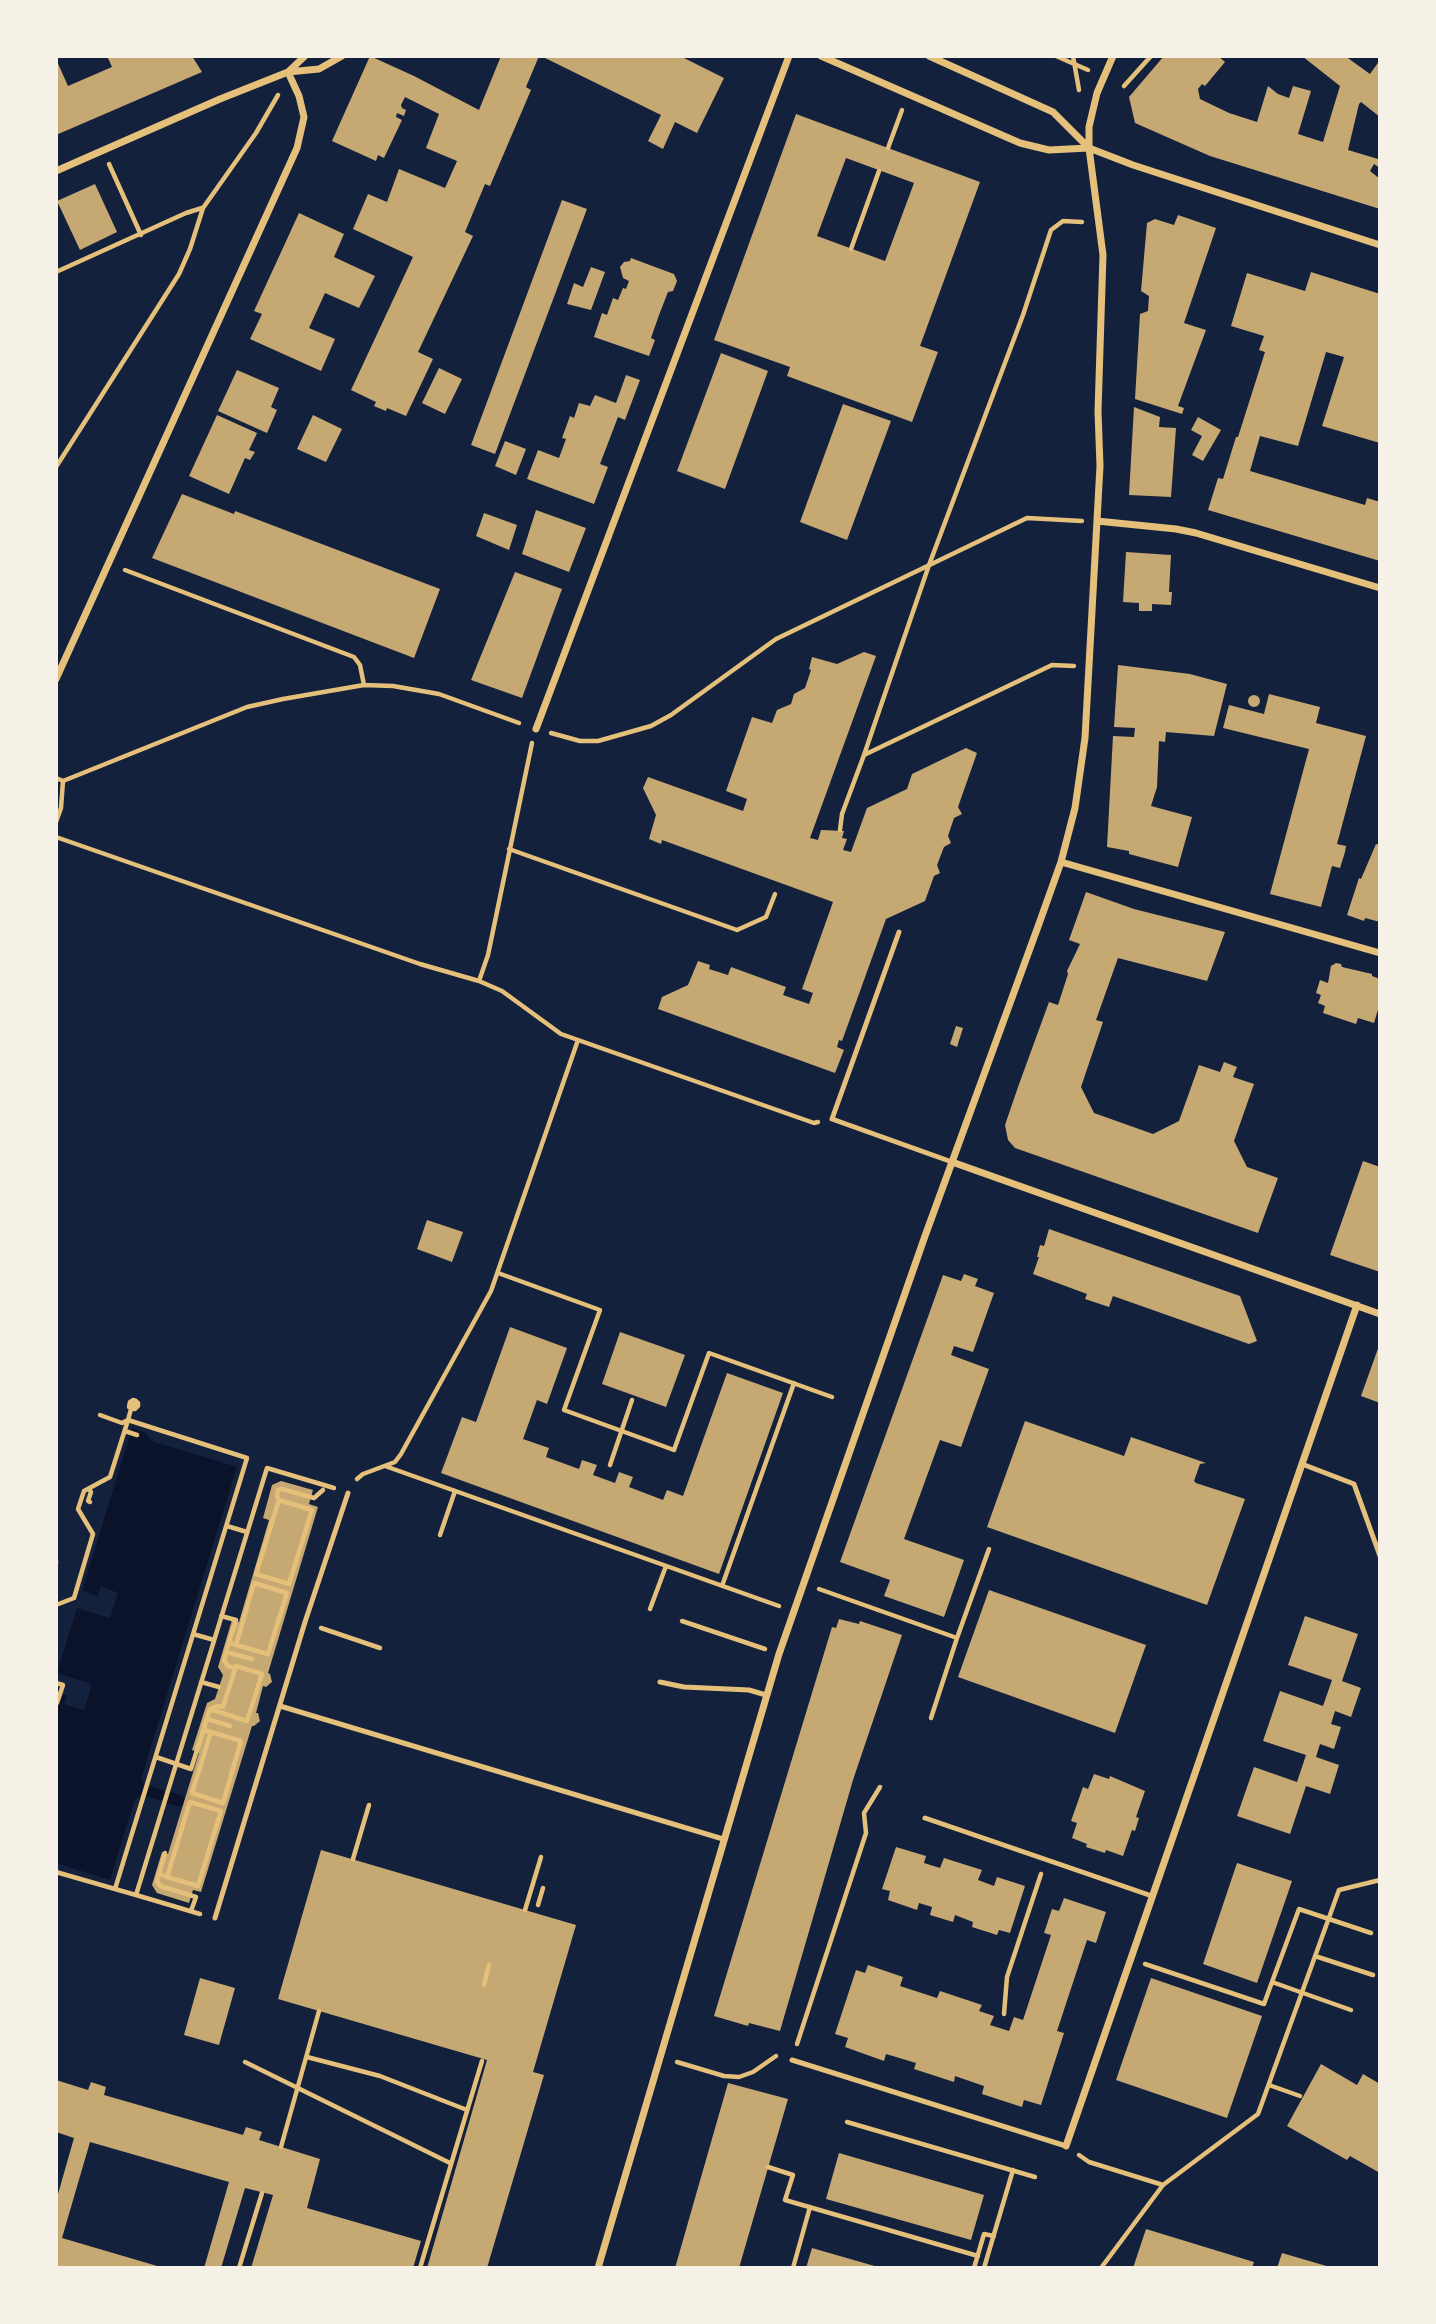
<!DOCTYPE html>
<html>
<head>
<meta charset="utf-8">
<style>
	body { margin:0 }
	#map { position:relative; width:1436px; height:2324px; overflow:hidden; background:#14213d; font-family:Signika,sans-serif }
	canvas { display:block }
	.frame { position:absolute; inset:0; border:58px solid #f6f1e7; pointer-events:none }
</style>
</head>
<body>
<div id="map">
<canvas width="1436" height="2324"></canvas>
<div class="frame"></div>
</div>
<script>
const c = document.querySelector('canvas').getContext('2d');
c.lineJoin = 'round';
function paint(path, color) { c.fillStyle = color; c.fill(path, 'evenodd'); }
const poly = rows => new Path2D(rows.map(r => 'M' + r).join(''));
function strokePath(path, color, width, dash) { c.strokeStyle = color; c.lineWidth = width; c.lineCap = dash ? 'butt' : 'round'; c.setLineDash(dash || []); c.stroke(path); }
paint(poly([
	[132,1428,146,1433,151,1441,237,1467,141,1779,144,1784,183,1796,185,1799,183,1805,180,1807,142,1795,135,1799,110,1880,56,1863,56,1692,67,1696,64,1704,84,1710,92,1684,57,1673,77,1608,110,1618,118,1593,101,1586,98,1596,82,1591]
]), '#0b132b');
paint(poly([
	[107,56,192,56,202,72,56,135,56,59,68,86,112,67],
	[370,56,414,76,479,110,501,56,539,56,526,87,531,90,490,186,485,184,465,232,473,236,418,352,433,359,406,416,387,408,386,411,374,406,376,402,351,390,413,257,353,229,368,194,387,202,399,169,445,188,457,161,426,148,439,114,405,97,401,105,402,108,406,110,404,116,397,113,396,117,402,120,384,158,378,155,376,161,332,141],
	[541,56,680,56,724,78,697,133,675,122,663,149,648,141,661,115],
	[1164,56,1218,56,1225,62,1205,86,1202,84,1198,89,1200,99,1229,113,1257,122,1268,86,1278,94,1289,98,1293,86,1311,91,1298,134,1323,142,1340,86,1302,56,1345,56,1370,74,1380,60,1380,117,1361,102,1359,104,1348,150,1378,159,1380,156,1380,168,1374,164,1370,171,1380,179,1380,209,1210,156,1135,123,1129,97],
	[796,114,980,182,920,346,938,352,912,422,787,376,790,367,714,340],
	[846,158,914,183,885,261,817,236],
	[95,184,117,232,80,250,57,201],
	[562,200,587,209,495,454,471,445],
	[299,213,344,234,334,257,375,276,359,308,325,293,309,328,335,339,321,371,250,339,262,314,254,311],
	[1178,215,1216,228,1184,323,1206,330,1178,406,1184,408,1182,414,1135,399,1140,314,1148,311,1149,296,1141,291,1147,223,1155,219,1174,225],
	[631,258,674,274,677,281,673,291,668,292,659,315,651,338,655,340,649,356,594,337,602,313,607,315,613,298,618,300,623,288,626,289,629,281,623,278,620,267,624,262,630,261],
	[591,267,605,272,591,310,567,304,574,283,583,287],
	[1311,272,1380,294,1380,443,1322,426,1344,357,1326,352,1298,446,1260,436,1250,471,1365,505,1367,498,1380,502,1380,561,1208,510,1218,478,1223,479,1236,437,1238,437,1265,352,1259,350,1264,336,1231,326,1247,273,1305,291],
	[721,353,768,371,725,489,677,471],
	[439,368,462,379,445,414,422,403],
	[237,370,279,388,271,407,277,410,267,433,218,411],
	[626,375,640,380,625,420,618,417,600,464,608,467,594,504,527,479,538,450,559,458,566,439,562,438,570,416,574,418,579,403,590,406,595,395,616,403],
	[843,404,891,421,847,540,800,522],
	[1134,407,1160,417,1159,427,1176,428,1171,497,1129,495],
	[217,415,257,433,249,450,255,452,250,460,245,458,229,494,189,476],
	[313,415,342,429,326,462,297,449],
	[1198,417,1221,430,1203,461,1192,455,1202,436,1191,430],
	[505,441,526,449,516,475,495,466],
	[182,494,234,514,235,511,440,589,414,658,152,558],
	[536,510,586,528,569,572,522,554],
	[484,513,517,525,509,550,476,536],
	[1126,552,1171,555,1169,592,1172,592,1171,605,1152,604,1152,611,1139,611,1139,603,1123,602],
	[515,572,562,589,522,698,471,680],
	[864,652,876,656,810,838,818,840,821,830,844,831,842,838,847,839,843,850,851,852,867,808,907,789,912,774,966,748,977,753,958,807,962,814,954,818,948,836,951,843,944,847,937,865,940,873,934,876,925,901,886,919,842,1041,839,1040,837,1047,844,1050,835,1073,658,1009,662,997,688,985,698,961,710,965,709,969,728,975,731,967,786,987,783,995,809,1004,813,993,802,989,833,902,662,840,661,844,649,839,656,815,643,788,648,777,743,811,747,799,726,791,752,717,772,723,777,710,791,704,794,694,805,688,811,670,809,669,812,657,837,664],
	[1118,665,1190,674,1227,684,1214,736,1166,732,1165,742,1159,741,1157,787,1151,806,1192,817,1178,867,1129,854,1129,851,1107,847,1113,736,1134,737,1135,728,1114,727],
	[1269,694,1320,707,1316,723,1366,736,1337,844,1346,846,1345,852,1340,868,1332,866,1321,907,1270,894,1309,749,1223,728,1229,705,1264,714],
	'1248 701a6 6 0 1 1 12 0a6 6 0 1 1-12 0Z',
	[1376,844,1380,845,1380,922,1365,918,1364,921,1347,915,1359,878,1361,879],
	[1086,892,1134,909,1225,932,1207,981,1118,958,1096,1020,1103,1022,1081,1087,1094,1113,1153,1134,1179,1121,1199,1065,1220,1072,1224,1062,1237,1067,1233,1077,1254,1084,1234,1141,1247,1167,1278,1178,1258,1233,1015,1148,1008,1140,1005,1125,1018,1087,1049,1002,1058,1005,1068,974,1067,971,1080,944,1069,940],
	[1336,963,1341,964,1342,967,1372,974,1372,976,1380,979,1380,1003,1374,1023,1358,1018,1356,1024,1323,1013,1325,1006,1318,1003,1321,995,1316,993,1320,980,1328,983,1331,966],
	[956,1026,963,1028,957,1047,950,1044],
	[1363,1161,1380,1167,1380,1272,1330,1255],
	[427,1220,463,1232,452,1262,417,1249],
	[1049,1229,1240,1296,1257,1341,1249,1344,1113,1296,1109,1307,1085,1299,1087,1294,1033,1274,1039,1257,1037,1257,1040,1245,1044,1246],
	[964,1274,978,1279,975,1286,994,1293,973,1352,954,1346,951,1355,989,1369,961,1447,940,1440,904,1539,964,1560,944,1617,884,1596,890,1580,840,1562,943,1275,961,1281],
	[510,1327,567,1348,547,1404,537,1400,523,1439,549,1448,546,1457,579,1469,582,1460,597,1465,593,1475,615,1483,619,1472,633,1477,629,1487,663,1500,667,1490,683,1496,727,1373,783,1393,719,1574,441,1473,462,1417,476,1422],
	[620,1332,685,1355,666,1407,602,1384],
	[1380,1343,1380,1403,1361,1396],
	[1025,1421,1124,1456,1131,1437,1206,1463,1200,1464,1194,1481,1196,1483,1245,1499,1207,1605,987,1527],
	[281,1481,313,1490,309,1504,318,1507,268,1673,270,1674,272,1682,266,1687,263,1686,256,1713,258,1713,260,1721,254,1726,252,1726,201,1892,193,1890,189,1903,157,1893,152,1885,162,1852,168,1854,199,1753,192,1750,207,1703,215,1699,223,1675,218,1667,232,1620,239,1622,269,1520,263,1518,272,1485],
	[989,1590,1146,1645,1115,1733,958,1677],
	[1305,1616,1358,1634,1342,1681,1361,1688,1351,1717,1335,1711,1331,1724,1341,1727,1334,1749,1320,1744,1316,1757,1339,1765,1330,1794,1306,1786,1290,1834,1237,1816,1254,1767,1297,1782,1306,1755,1263,1741,1280,1691,1323,1706,1332,1680,1288,1665],
	[839,1619,859,1624,860,1621,902,1635,853,1780,780,2031,749,2023,748,2026,714,2016,832,1627,836,1628],
	[1094,1774,1109,1779,1110,1776,1145,1791,1136,1817,1139,1818,1135,1831,1132,1830,1123,1856,1106,1850,1105,1853,1086,1847,1087,1844,1072,1838,1077,1823,1071,1821,1083,1787,1088,1789],
	[896,1847,926,1856,924,1863,940,1868,944,1858,982,1870,978,1880,994,1886,997,1877,1025,1886,1010,1933,999,1930,997,1935,972,1927,973,1922,955,1915,953,1922,930,1915,932,1907,919,1903,917,1910,888,1900,890,1891,882,1889],
	[321,1850,576,1925,533,2072,544,2075,487,2268,427,2268,487,2060,278,1999],
	[1237,1863,1292,1881,1257,1983,1203,1964],
	[1064,1898,1106,1912,1096,1943,1087,1940,1057,2031,1064,2033,1041,2105,1024,2100,1022,2107,982,2094,984,2086,955,2076,954,2082,914,2069,916,2063,886,2054,884,2061,845,2047,848,2038,835,2034,856,1970,865,1973,868,1965,903,1977,900,1986,937,1998,940,1991,982,2005,979,2011,994,2016,990,2025,1009,2031,1014,2017,1023,2020,1051,1935,1044,1933,1052,1909,1059,1911],
	[200,1978,235,1988,219,2045,184,2035],
	[1151,1978,1262,2016,1227,2118,1116,2080],
	[1321,2064,1357,2085,1363,2074,1380,2084,1380,2173,1350,2156,1347,2160,1287,2126],
	[56,2080,88,2090,91,2082,106,2087,104,2095,243,2135,246,2127,262,2132,259,2140,320,2159,307,2208,421,2241,413,2268,251,2268,273,2195,245,2188,221,2268,204,2268,229,2182,90,2142,62,2238,164,2268,56,2268,56,2201,74,2138,56,2132],
	[728,2083,788,2099,739,2268,675,2268],
	[839,2153,984,2195,971,2240,826,2199],
	[1146,2229,1254,2262,1252,2268,1133,2268],
	[812,2248,878,2267,878,2268,806,2268],
	[1282,2253,1330,2267,1330,2268,1277,2268]
]), '#c6a872');
strokePath(poly([
	[1056,56,1088,70],
	[1073,56,1079,90],
	[1124,86,1151,56],
	[888,148,902,110],
	[109,164,141,235],
	[851,249,879,171],
	[56,272,186,213,202,208],
	[56,467,179,274,190,249,203,208,256,133,278,95],
	[125,570,354,657,360,665,364,685],
	[551,733,580,741,598,741,651,726,671,715,776,639,1027,518,1082,521],
	[864,755,929,565,1023,315,1051,230,1063,221,1082,222],
	[56,778,63,781,247,707,283,699,364,685,393,686,439,694,519,723],
	[56,822,61,808,63,781],
	[840,830,842,814,864,755,1052,665,1074,666],
	[56,837,420,964,479,981,502,991,561,1034,814,1123,818,1122],
	[509,849,737,930,766,917,775,894],
	[479,981,488,955,532,743],
	[498,1273,600,1310,564,1410,674,1450,709,1353,832,1397],
	[100,1415,122,1423,128,1420,131,1409,135,1409,138,1406,138,1403,136,1401,133,1400,130,1402,129,1407,133,1409,136,1408,137,1403,134,1401,130,1403,131,1407,133,1407,133,1404],
	[125,1431,137,1435],
	[610,1465,632,1400],
	[385,1466,779,1606],
	[357,1479,363,1474,395,1462,401,1454,491,1291,578,1040],
	[89,1489,91,1492,88,1501,90,1502],
	[279,1500,312,1510,289,1584,256,1574,279,1500,277,1496,278,1490,282,1489,314,1498,323,1490],
	[227,1526,247,1532],
	[440,1535,455,1491],
	[56,1561,56,1564],
	[722,1586,794,1383],
	[819,1589,957,1638,989,1549],
	[56,1605,74,1598,93,1534,78,1509,84,1491,110,1477,128,1420,247,1458,115,1889,56,1872],
	[650,1609,666,1566],
	[221,1616,236,1620,229,1642],
	[682,1621,765,1649],
	[321,1628,380,1648],
	[193,1634,214,1640],
	[226,1652,252,1659],
	[235,1668,228,1666,224,1660,229,1642,236,1645,254,1583,287,1593,268,1654,236,1645],
	[201,1682,219,1687],
	[56,1683,63,1685,57,1703],
	[210,1709,247,1721,262,1674,236,1666,223,1707,217,1706,210,1709,204,1727,206,1731,211,1732,192,1793,223,1803,241,1741,211,1732],
	[931,1718,957,1638],
	[207,1719,230,1726],
	[156,1757,191,1769,204,1728],
	[353,1859,369,1805],
	[159,1874,165,1853],
	[167,1877,198,1886,221,1811,190,1802,167,1877,159,1874,157,1881,160,1886,196,1897,191,1911],
	[115,1889,136,1895],
	[538,1905,543,1888],
	[525,1910,541,1857],
	[200,1914,136,1895,267,1468,334,1488],
	[1315,1956,1373,1975],
	[1145,1964,1264,2004,1272,1982,1351,2010],
	[1272,1982,1299,1909,1371,1933],
	[484,1985,489,1965],
	[1004,2014,1007,1977,1041,1874],
	[797,2044,866,1833,864,1813,880,1787],
	[307,2057,380,2076,467,2110],
	[245,2062,450,2163],
	[677,2062,724,2076,739,2077,753,2072,776,2056],
	[1269,2085,1300,2096],
	[847,2122,1035,2177],
	[281,2147,319,2011],
	[1079,2155,1089,2162,1163,2185],
	[768,2167,793,2175,785,2200,978,2256],
	[239,2268,262,2193],
	[420,2268,482,2061],
	[793,2268,810,2207],
	[974,2268,984,2234,994,2236],
	[984,2268,1013,2170],
	[1101,2268,1163,2185,1258,2114,1339,1890,1380,1880]
]), '#e5c07b', 4.5);
strokePath(poly([
	[899,932,832,1119,952,1162],
	[1302,1464,1354,1484,1380,1556],
	[660,1682,684,1687,749,1690,766,1695],
	[280,1706,723,1839],
	[925,1818,1152,1896],
	[215,1918,305,1622,348,1493],
	[792,2060,1066,2146]
]), '#e5c07b', 5);
strokePath(poly([
	[821,56,1020,143,1049,150,1089,148],
	[929,56,1053,112,1089,148,1133,165,1380,245],
	[288,72,305,56],
	[56,171,220,99,288,72,319,69,342,56],
	[1097,521,1176,529,1196,533,1380,588],
	[56,679,297,148,304,117,299,96,288,72],
	[536,729,789,56],
	[1061,862,1380,953],
	[952,1162,1380,1314],
	[1066,2146,1357,1305],
	[598,2268,779,1654,925,1236,1040,921,1061,862,1075,808,1085,738,1100,466,1098,411,1103,255,1089,148,1089,127,1097,93,1113,56]
]), '#e5c07b', 7);
</script>
</body>
</html>
